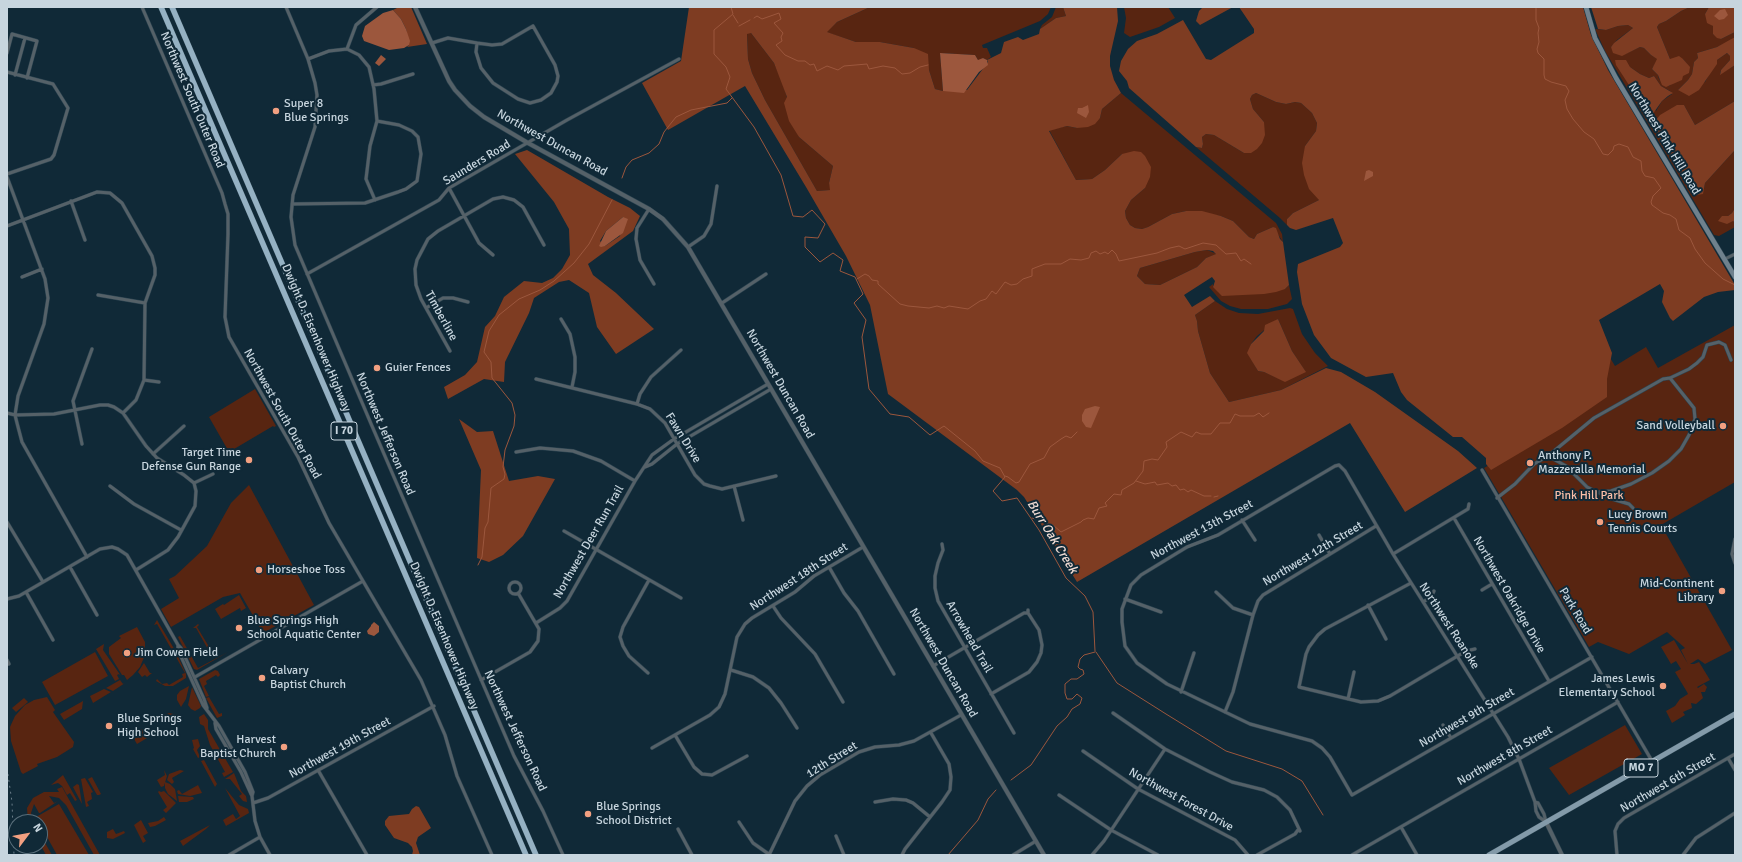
<!DOCTYPE html>
<html>
<head>
<meta charset="utf-8">
<style>
	body { margin:0 }
	#map { position:relative; width:1742px; height:862px; overflow:hidden; background:#102937; font-family:Signika,sans-serif }
	canvas { display:block }
	.frame { position:absolute; inset:0; border:8px solid #c7d5de; pointer-events:none }
	.north { position:absolute; left:8px; top:814px; width:40px; height:40px; box-sizing:border-box; background:#102937; border:1px solid #596e7a; border-radius:50%; rotate:58deg; font-size:11px; font-weight:700; line-height:16px; text-align:center; color:#c7d5de }
	.north::after { content:''; display:block; margin:auto; width:14px; height:18px; background:#f2a081; clip-path:polygon(50% 0,100% 100%,50% 72%,0 100%) }
</style>
</head>
<body>
<div id="map">
<canvas width="1742" height="862"></canvas>
<div class="frame"></div>
<div class="north">N</div>
</div>
<script>
const c = document.querySelector('canvas').getContext('2d');
c.lineJoin = 'round';
function paint(path, color) { c.fillStyle = color; c.fill(path, 'evenodd'); }
const poly = rows => new Path2D(rows.map(r => 'M' + r).join(''));
function strokePath(path, color, width, dash) { c.strokeStyle = color; c.lineWidth = width; c.lineCap = dash ? 'butt' : 'round'; c.setLineDash(dash || []); c.stroke(path); }
function drawText(font, color, halo, rows, align = 'center') {
  c.font = font + ' Signika,sans-serif'; c.lineWidth = 4; c.setLineDash([]); c.textBaseline = 'middle'; c.strokeStyle = halo; c.fillStyle = color; for (const [text, x, y, turn = 0] of rows) {
    c.save(); c.translate(x, y); c.rotate((+turn || 0) * Math.PI / 180); c.textAlign = isNaN(turn) ? turn : align; if (halo) c.strokeText(text, 0, 0); c.fillText(text, 0, 0); c.restore();
  }
}
paint(poly([
	[870,7,1051,7,1048,14,1040,21,982,45,983,48,987,48,991,57,987,60,983,58,979,61,978,60,975,55,940,53,943,91,935,89,929,70,914,48,880,42,856,42,826,32,837,22],
	[1056,7,1063,7,1066,16,1056,18,1040,29,1042,25,1052,17],
	[1124,7,1168,7,1175,18,1159,27,1130,37,1124,33,1126,18],
	[1690,7,1709,7,1705,14,1713,26,1713,34,1721,39,1735,32,1735,37,1730,41,1717,47,1697,53,1698,58,1694,62,1692,74,1688,80,1678,90,1705,82,1717,60,1727,53,1730,56,1730,60,1721,70,1720,74,1735,65,1735,101,1695,125,1684,105,1704,189,1705,183,1735,150,1735,208,1732,213,1728,216,1735,223,1735,227,1719,236,1714,235,1605,51,1595,29,1606,30,1618,26,1628,25,1633,28,1617,40,1611,47,1625,54,1640,47,1644,48,1651,55,1658,59,1652,69,1658,75,1659,79,1669,86,1674,82,1687,64,1683,59,1670,59,1657,27,1659,24,1666,21,1681,11],
	[1626,60,1630,67,1640,74,1649,78,1654,76,1661,86,1670,91,1672,94,1662,101,1656,111],
	[747,33,751,33,774,63,782,81,799,137,833,166,829,183,831,190,817,191,765,100,752,73,748,59],
	[1121,93,1276,223,1282,234,1283,242,1273,227,1257,234,1254,239,1249,237,1233,221,1221,216,1186,211,1172,214,1148,227,1142,229,1135,228,1130,225,1126,218,1125,211,1131,200,1145,188,1122,154,1105,170,1092,179,1076,180,1049,130,1067,126,1077,128,1100,118,1102,109],
	[1256,93,1276,102,1286,104,1295,102,1301,103,1312,113,1317,123,1316,131,1305,146,1319,200,1293,213,1287,219,1287,225,1280,218,1196,147,1202,148,1203,144,1202,137,1206,134,1214,135,1244,153,1264,122,1253,109,1250,99,1252,95],
	[1207,250,1217,254,1206,258,1197,267,1160,285,1145,284,1137,276,1140,268,1195,252],
	[1213,284,1213,287,1285,289,1289,285,1292,299,1287,304,1268,309,1241,309,1230,306,1221,301,1209,287],
	[1215,301,1227,309,1239,313,1258,314,1290,308,1293,309,1302,334,1315,353,1328,366,1281,390,1229,402,1210,373,1198,331,1197,321,1195,315],
	[1278,319,1292,351,1305,371,1285,381,1264,372,1258,371,1248,353,1251,344,1257,336],
	[1735,325,1735,482,1661,525,1732,650,1705,664,1698,659,1690,664,1694,664,1699,662,1710,680,1697,687,1698,688,1704,684,1707,687,1705,692,1701,692,1703,698,1696,704,1691,703,1692,708,1683,712,1685,715,1672,723,1666,711,1675,706,1680,699,1688,694,1687,692,1675,672,1681,669,1676,661,1671,664,1661,647,1674,640,1688,664,1681,650,1685,648,1667,632,1629,654,1598,642,1589,647,1484,468,1604,398,1609,356,1615,366,1646,347,1658,368],
	[255,389,276,426,274,427,273,426,229,452,209,417],
	[249,485,314,605,263,633,240,593,223,597,171,627,161,609,179,598,169,579,175,576,207,546,231,503],
	[239,595,246,608,241,611,240,608,221,619,215,609,223,604,224,605],
	[157,620,176,652,186,674,186,678,173,686,165,686,156,681,157,679,162,684,167,683,169,685,183,677,182,674,185,673,157,624,154,625],
	[198,624,199,625,197,627,211,650,214,650,208,654,207,653,209,651,196,628,193,628],
	[137,627,145,642,145,655,140,667,133,675,127,680,124,675,122,675,109,654,109,647,121,638,119,636],
	[180,636,198,668,228,652,197,670,194,669,178,637],
	[104,644,103,650,121,676,119,674,117,675,119,679,115,681,96,649],
	[95,652,108,676,55,705,42,682],
	[144,663,150,673,152,673,147,677,145,675,142,677,138,672],
	[215,670,218,671,220,675,218,677,216,675,206,681,207,684,204,686,209,696,206,697,199,679],
	[120,680,123,684,125,683,113,691,106,688],
	[189,686,186,699,181,707,177,700,177,695,180,691],
	[192,687,201,706,200,708,195,711,191,709,188,705],
	[104,689,111,692,93,703,90,696],
	[47,697,55,710,53,712,74,742,73,747,57,757,37,764,38,766,23,774,21,772,11,741,10,727,15,716,25,705,34,700],
	[209,697,219,714,222,713,222,716,217,718,206,698],
	[24,698,28,702,16,712,12,708],
	[83,701,82,709,64,720,60,714],
	[169,713,178,715,156,721,155,720],
	[204,714,208,720,208,729,233,772,224,777,222,773,225,772,210,745,204,726,200,724,199,717],
	[1625,725,1642,754,1569,795,1549,768],
	[142,729,147,738,137,744,131,734],
	[198,739,200,746,197,750,200,757,198,758,193,749,194,748,192,740],
	[204,760,217,784,215,787,201,761],
	[164,770,167,776,164,786,161,787,157,780,165,775],
	[180,770,184,771,172,778,174,782,172,784,167,780,169,774],
	[234,773,241,791,246,796,247,802,243,801,239,796,242,794,230,779,225,779],
	[63,775,77,800,75,801,70,793,67,795,62,786,58,783,51,785],
	[92,777,101,794,99,795,97,795,88,779],
	[85,778,93,792,91,793,92,799,87,802,89,806,86,807,81,779],
	[165,782,170,784,175,789,177,801,168,794,165,788],
	[77,784,79,785,82,804,73,787],
	[198,785,202,793,190,796,178,794,177,791,179,790,182,794],
	[62,787,100,855,94,855,66,805,59,798,49,796,54,803,58,801,40,813,39,813,34,804,31,813,33,822,28,822,27,808,33,798,44,792,59,792,57,789],
	[225,788,239,805,248,809,249,813,226,826,223,820,233,814,236,819,240,816],
	[159,791,161,792,164,791,176,803,166,813,163,810,167,807,158,792],
	[178,796,193,797,194,799,187,802,179,802],
	[59,804,89,855,57,855,36,817],
	[164,817,166,820,155,826,150,827,148,823,158,821],
	[141,820,148,833,143,836,146,841,143,843,134,825],
	[210,825,206,829,183,846,180,841],
	[113,829,116,834,124,831,125,833,113,839,107,838,107,832],
	[40,834,52,855,46,855,40,844]
]), '#582511');
paint(poly([
	[399,7,411,7,427,44,407,47,409,45,406,29,401,19,393,10],
	[689,7,870,7,837,22,827,32,856,42,880,42,914,48,928,54,929,70,935,89,943,91,967,90,988,62,987,60,1001,53,1004,42,1018,37,1023,40,1039,34,1040,29,1056,18,1066,16,1063,7,1117,7,1118,21,1110,56,1110,66,1114,80,1121,93,1102,109,1100,118,1095,124,1088,127,1077,128,1067,126,1049,131,1076,180,1092,179,1105,170,1122,154,1134,151,1141,152,1145,156,1151,167,1150,177,1145,188,1131,200,1125,211,1126,218,1130,225,1135,228,1142,229,1148,227,1172,214,1186,211,1202,211,1221,216,1233,221,1249,237,1254,239,1257,234,1273,227,1276,228,1280,239,1283,242,1289,285,1285,289,1276,292,1264,294,1222,296,1213,287,1215,281,1212,277,1184,295,1192,307,1210,296,1215,301,1195,315,1197,321,1198,331,1210,373,1229,402,1281,390,1326,368,1341,372,1375,392,1458,451,1477,468,1405,512,1350,423,1077,582,1024,497,1017,490,888,394,870,305,846,256,806,187,745,86,668,130,642,83,681,61],
	[751,33,774,63,787,97,784,103,789,121,799,137,833,166,829,183,830,190,817,191,765,100,752,73,748,59,747,34],
	[1207,250,1213,251,1216,254,1206,258,1197,267,1160,285,1145,284,1137,276,1140,268,1195,252],
	[1203,7,1233,7,1200,25,1196,21,1199,11],
	[1239,7,1583,7,1591,35,1608,70,1735,285,1735,290,1718,292,1704,297,1673,321,1670,318,1662,302,1664,291,1660,284,1599,320,1612,353,1607,379,1607,397,1562,428,1491,470,1486,464,1486,458,1462,437,1453,437,1407,400,1401,392,1393,373,1366,377,1331,358,1314,335,1302,304,1297,272,1298,264,1340,247,1343,243,1333,218,1296,230,1290,228,1287,225,1287,219,1293,213,1319,200,1309,189,1304,175,1302,163,1305,146,1316,131,1317,123,1312,113,1301,103,1295,102,1286,104,1276,102,1256,93,1252,95,1250,99,1253,109,1264,122,1265,135,1262,143,1257,149,1251,153,1244,153,1214,135,1206,134,1202,137,1203,144,1202,148,1196,147,1129,88,1127,81,1119,71,1121,61,1128,49,1137,41,1157,34,1183,20,1206,59,1211,60,1254,33,1254,29],
	[1591,7,1690,7,1681,11,1666,21,1659,24,1657,27,1670,59,1679,56,1683,59,1690,67,1689,73,1683,76,1682,80,1666,87,1662,85,1658,75,1652,69,1657,59,1651,55,1644,48,1640,47,1622,56,1613,53,1611,47,1614,43,1633,28,1628,25,1618,26,1606,30,1598,29],
	[1709,7,1735,7,1735,32,1721,39,1717,38,1713,34,1713,26,1707,23,1705,14],
	[1735,37,1735,65,1720,75,1721,70,1730,60,1730,56,1727,53,1717,60,1717,64,1699,90,1689,96,1678,90,1688,80,1692,74,1694,62,1698,58,1697,53,1717,47],
	[1615,60,1626,60,1630,67,1640,74,1649,78,1654,76,1661,86,1673,93,1668,96,1662,101,1652,115,1649,116,1616,65],
	[1735,101,1735,150,1705,183,1703,194,1697,195,1690,189,1652,125,1660,115,1677,105,1684,105,1695,125],
	[527,150,608,197,630,208,640,216,633,231,588,264,593,275,616,293,654,329,616,354,597,327,589,293,569,280,559,282,534,298,529,313,505,362,504,382,484,379,448,399,444,387,465,375,477,362,485,327,495,316,504,297,524,281,542,283,553,278,562,269,570,255,569,229,554,202,515,154],
	[623,217,620,236,605,246,600,241,606,231],
	[1735,208,1735,223,1733,221,1727,224,1718,221,1722,216,1728,216,1732,213],
	[1278,319,1292,351,1306,372,1285,382,1264,372,1258,371,1247,353,1251,344,1264,331,1265,325],
	[459,419,477,432,493,431,509,481,538,476,555,479,523,536,503,555,489,562,477,558,481,470],
	[416,806,419,807,431,828,418,837,416,843,420,855,412,855,413,851,412,847,408,843,394,838,385,825,385,821,389,816,409,814,412,809]
]), '#7e3c22');
paint(poly([
	[1725,9,1728,15,1724,19,1719,20,1714,16,1720,10],
	[393,10,401,19,406,29,410,41,409,45,404,48,389,50,364,41,362,36,365,26,383,13],
	[940,53,975,55,978,60,983,58,987,60,988,65,979,72,964,93,943,91],
	[381,55,386,59,379,66,375,63],
	[1088,105,1089,112,1086,118,1077,113,1078,108,1082,108],
	[1369,170,1373,172,1373,176,1364,181,1366,171],
	[623,217,628,219,623,233,605,246,601,247,599,246,606,231],
	[1095,406,1100,407,1091,428,1086,427,1082,421,1082,415,1085,409],
	[374,622,379,626,379,632,374,636,368,634,367,631,371,626,371,625]
]), '#9c573d');
strokePath(poly([
	[731,7,733,14,714,30,714,54,726,67,730,77,726,89,754,127,781,175,793,216,803,217,812,210,825,224,818,238,805,237,805,247,820,262,833,253,843,260,840,271,855,277,863,294,854,303,866,320,862,337,869,389,890,414,909,417,930,435,944,426,975,451,983,461,1000,468,1005,477,993,491,1002,501,1017,498,1039,530,1066,578,1085,596,1093,612,1095,651],
	[1536,7,1536,20,1539,28,1538,33,1539,42,1537,49,1538,53,1544,59,1544,75,1545,79,1551,82,1566,86,1567,88,1569,91,1565,100,1567,109,1573,119,1584,132,1594,139,1603,154,1608,155,1613,150,1614,146,1619,144,1628,147,1633,157,1641,161,1642,171,1645,176,1654,178,1661,188,1653,196,1651,202,1652,205,1663,213,1670,215,1676,219,1679,230,1690,238,1695,249,1705,263,1723,279,1735,285],
	[733,15,738,23],
	[754,18,757,16,762,19,779,13,781,19,774,23,783,33,781,37,782,41,776,45,785,55,798,61,805,61,810,65,814,64,817,71,827,66,838,70,844,66,867,64,869,69,883,66,895,68,902,74,910,73,920,67,928,65],
	[739,26,750,20],
	[622,178,626,167,632,160,649,153,659,144,664,132,676,117,691,110,727,103,732,98],
	[857,279,865,274,869,276,872,280,878,281,878,284,900,304,908,306,929,308,937,306,944,308,949,306,968,309,980,301,986,299,992,291,996,294,1005,282,1011,285,1017,284,1023,279,1032,276,1032,269,1037,267,1045,264,1061,264,1070,259,1081,260,1089,258,1091,253,1096,251,1100,254,1105,252,1108,254,1112,250,1116,254,1119,261,1157,253,1170,248,1179,246,1185,249,1203,243,1216,245,1226,254,1236,253,1241,261,1244,259,1251,264],
	[1005,476,1008,477,1016,483,1019,482,1030,464,1044,458,1050,447,1061,439,1066,436,1071,438,1077,432],
	[1136,481,1145,484,1155,482,1157,485,1168,483,1172,486,1176,485,1180,490,1184,489,1188,492,1191,490,1204,496,1211,496],
	[1214,497,1218,496],
	[1032,518,1053,525,1061,532,1081,522,1083,520,1088,518,1094,519,1099,508,1107,506,1105,503,1114,494,1121,495,1122,490,1134,483,1143,471,1144,461,1152,459,1158,460,1167,447,1166,442,1181,432,1192,437,1196,432,1201,434,1211,434,1220,423,1230,423,1235,414,1240,416,1254,416,1259,413,1263,417,1269,413],
	[478,565,482,557,485,528,488,522,491,488,504,479,505,474,503,467,505,450,514,426,515,415,512,403,492,378,491,362,484,352,489,331,499,315,519,299,540,290,554,281,574,263,589,244,612,200],
	[1096,652,1117,683,1166,714,1226,751,1282,769,1302,781,1323,815],
	[1011,780,1031,765,1057,726,1067,717,1072,709,1080,704,1082,698,1077,694,1072,699,1067,699,1065,693,1065,684,1071,679,1077,679,1084,674,1083,670,1080,669,1078,667,1080,659,1084,655,1095,652],
	[948,855,978,820,988,799,996,790]
]), '#9c573d', 1);
const minor = poly([
	[142,7,222,193,225,204,228,214,228,234,225,317,229,337,298,457,329,523,421,680,445,735,457,776,492,855],
	[286,7,308,59,315,83,317,95,315,127,293,195,291,217,295,245,372,426,514,756,543,811,563,855],
	[533,26,555,65,558,76,557,82,551,93,541,100,530,103,518,99,493,83,481,68,476,52,477,43,492,45,502,44,533,26],
	[432,43,448,38,477,43],
	[347,49,356,25,377,7],
	[7,53,12,34,37,41,27,78],
	[308,59,329,51,347,49,359,55,369,67,374,89,377,121,370,146,366,179,375,200],
	[7,72,53,84,68,108,54,155,51,159,7,174],
	[15,75,25,38],
	[373,85,381,84,413,74],
	[7,177,45,279,48,298,44,324,18,396,15,415,17,423,22,442,87,557],
	[449,188,479,243,493,255],
	[71,201,85,240],
	[292,204,365,203,398,192,406,189,417,181,421,154,418,137,412,131,399,125,377,121],
	[649,209,637,228,636,239,640,260,654,284],
	[7,226,97,192,110,193,122,203,152,256,155,268,155,275,145,303,144,380,136,400,123,413],
	[688,247,704,236,711,224,717,186],
	[1725,259,1735,254],
	[307,274,439,200,449,188,567,120,679,59],
	[22,277,42,269],
	[98,295,145,303],
	[722,303,766,274],
	[426,308,443,298,453,298,468,302],
	[561,319,570,334,575,357,575,372,572,387],
	[450,351,421,299,416,285,415,269,417,260,428,239,438,231,493,199,503,197,514,200,523,207,544,245],
	[536,379,637,404,650,409,665,423,695,475,704,484,710,486,722,489,776,476],
	[144,380,159,382],
	[637,404,640,394,651,377,681,350],
	[7,413,15,415,54,414,100,405,108,405,114,407,123,413,146,446,157,458,184,475,194,483,196,491,195,506,178,537,168,550,136,570],
	[82,444,73,401,92,349],
	[516,452,540,448,573,451,601,461,635,481],
	[153,454,184,426],
	[1339,465,1335,466,1218,535,1187,547,1141,575,1131,585,1122,609,1122,622,1125,646,1137,663,1167,684,1250,724,1312,741,1322,748,1330,757,1352,795,1592,657],
	[1339,465,1345,471,1393,554,1508,737,1519,759,1535,802,1536,811,1539,817,1546,822],
	[645,467,652,464,677,444,771,389],
	[1482,470,1652,761],
	[194,483,213,474],
	[110,486,134,504,181,530],
	[734,486,743,520],
	[1599,492,1611,491,1631,484,1652,473,1669,461,1681,449,1689,435,1695,419,1694,408,1670,378],
	[1497,498,1515,484,1534,464,1548,456],
	[1633,508,1629,504,1609,498,1587,487,1566,466,1548,456,1594,418,1663,379,1670,378,1689,369,1697,363,1703,357,1707,345,1719,342,1725,345,1731,360],
	[1454,518,1549,681],
	[1242,520,1255,540],
	[7,522,43,582],
	[564,531,681,598],
	[1319,535,1330,554],
	[1735,539,1732,554,1735,563],
	[942,544,943,550,938,563,935,576,935,588,938,601,1014,733],
	[1393,554,1468,509,1469,504],
	[70,567,97,615],
	[829,567,844,593,858,611,894,674],
	'509 588a6 6 0 1 1 12 0a6 6 0 1 1-12 0Z',
	[1411,583,1325,629,1318,635,1309,647,1306,654,1299,687,1361,702,1378,701,1390,696,1466,651,1475,649],
	[1482,590,1492,584],
	[26,592,53,640],
	[1216,592,1233,608,1253,615],
	[7,599,19,596,100,549,112,547,118,549,127,555,178,645,181,648,204,699,207,708],
	[1125,599,1161,612],
	[1423,602,1431,597,1434,591],
	[1368,605,1386,639],
	[773,606,781,618,815,654,843,702],
	[536,623,560,608,567,601,635,481,652,455,674,439,768,384],
	[178,645,178,650,203,705,219,726,245,772,253,792,252,796,255,821,260,837,270,855],
	[7,660,9,664],
	[933,666,1024,613,1028,613,1028,610],
	[731,670,753,677,769,688,781,703,797,728],
	[648,673,629,656,623,646,620,637,623,627,649,580],
	[195,677,363,581],
	[481,680,530,652,538,641,539,629,518,593],
	[1181,692,1194,653],
	[991,694,1029,672,1037,662,1041,653,1042,645,1039,630,1028,613],
	[1348,699,1354,672],
	[1225,712,1233,692,1253,615,1258,601,1263,595,1376,526],
	[1113,713,1165,749,1210,772,1232,782,1264,790,1277,797,1290,810,1300,831],
	[215,723,216,729,241,772,252,796],
	[1443,725,1451,738],
	[675,735,694,767,702,774,712,775,747,756],
	[652,748,710,715,719,707,725,694,737,637,745,624,752,618,795,592,814,576,863,547],
	[1083,751,1138,789,1235,840,1248,855],
	[1728,758,1735,770],
	[318,770,367,855],
	[1059,795,1111,830,1158,855],
	[875,802,893,799,906,800,913,803,930,817],
	[1535,802,1538,803,1544,814,1546,822],
	[253,803,268,798,434,706],
	[739,822,753,843,770,855],
	[1401,827,1417,855],
	[678,829,692,855],
	[836,836,844,855],
	[229,855,260,837],
	[769,855,795,801,807,786,820,775,859,752,875,747,899,745,914,741,961,715],
	[902,855,905,849,942,802,950,790,951,777,949,764,931,733],
	[1013,855,1036,841],
	[1092,855,1104,841,1165,749],
	[1257,855,1295,834,1298,830],
	[1352,855,1618,702],
	[1617,855,1615,831,1618,824,1624,818,1735,754],
	[1683,855,1696,838,1735,813]
]);
const tertiary = poly([
	[415,7,449,81,455,90,470,106,484,117,528,143,649,209,663,219,688,247,1044,855],
	[1546,822,1562,855]
]);
const secondary = poly([
	[1586,7,1595,38,1616,78,1735,277]
]);
const primary = poly([
	[1489,855,1735,714]
]);
const motorway = poly([
	[161,7,526,855],
	[172,7,536,855]
]);
strokePath(minor, '#2d4552', 4);
strokePath(tertiary, '#2d4552', 5);
strokePath(secondary, '#2d4552', 5.5);
strokePath(primary, '#2d4552', 6);
strokePath(motorway, '#2d4552', 6);
strokePath(minor, '#556168', 3);
strokePath(tertiary, '#556168', 4);
strokePath(secondary, '#6f818d', 4.5);
strokePath(primary, '#839aa9', 5);
strokePath(motorway, '#95b1c3', 5.5);
strokePath(poly([
	[7,768,12,802,14,855]
]), '#6a7d89', 1, [2, 4]);
for (const [x, y, r, color] of [
	[276,111,4,"#f2a081"],
	[377,368,4,"#f2a081"],
	[1723,426,4,"#f2a081"],
	[249,460,4,"#f2a081"],
	[1530,463,4,"#f2a081"],
	[1600,522,4,"#f2a081"],
	[259,570,4,"#f2a081"],
	[1722,591,4,"#f2a081"],
	[239,628,4,"#f2a081"],
	[127,653,4,"#f2a081"],
	[262,678,4,"#f2a081"],
	[1663,686,4,"#f2a081"],
	[109,726,4,"#f2a081"],
	[284,747,4,"#f2a081"],
	[588,814,4,"#f2a081"]
]) { const dot = new Path2D(); dot.arc(x, y, r, 0, 2 * Math.PI); c.fillStyle = color; c.fill(dot); strokePath(dot, '#102937', 1.5); }
for (const [x, y, w] of [
	[344,431,26],
	[1641,768,34]
]) { const box = new Path2D(); box.roundRect(x - w / 2, y - 9, w, 18, 3); c.fillStyle = '#102937'; c.fill(box); strokePath(box, '#c7d5de', 1); }
drawText('bold 11px', '#c7d5de', null, [
	["I 70",344,431],
	["MO 7",1641,768]
]);
drawText('12px', '#c7d5de', '#102937', [
	["Northwest South Outer Road",192,100,67],
	["Northwest Pink Hill Road",1664,139,59],
	["Northwest Duncan Road",552,143,29],
	["Saunders Road",477,163,-31],
	["Timberline",441,316,61],
	["Dwight D. Eisenhower Highway",316,338,67],
	["Northwest Duncan Road",780,384,60],
	["Northwest South Outer Road",282,414,61],
	["Northwest Jefferson Road",385,434,67],
	["Fawn Drive",683,438,58],
	["Northwest 13th Street",1202,530,-28],
	["Northwest Deer Run Trail",589,542,-60],
	["Northwest 12th Street",1313,554,-31],
	["Northwest 18th Street",799,577,-33],
	["Northwest Oakridge Drive",1509,595,60],
	["Park Road",1575,611,59],
	["Northwest Roanoke",1449,626,57],
	["Dwight D. Eisenhower Highway",444,636,67],
	["Arrowhead Trail",969,637,60],
	["Northwest Duncan Road",943,663,60],
	["Northwest 9th Street",1467,718,-30],
	["Northwest Jefferson Road",515,731,65],
	["Northwest 19th Street",340,748,-29],
	["Northwest 8th Street",1505,756,-30],
	["12th Street",832,760,-32],
	["Northwest 6th Street",1668,783,-30],
	["Northwest Forest Drive",1181,800,29]
]);
drawText('12px', '#c7d5de', '#102937', [
	["Super 8",284,104],
	["Blue Springs",284,118],
	["Guier Fences",385,368],
	["Sand Volleyball",1715,426,"right"],
	["Target Time",241,453,"right"],
	["Defense Gun Range",241,467,"right"],
	["Anthony P.",1538,456],
	["Mazzeralla Memorial",1538,470],
	["Lucy Brown",1608,515],
	["Tennis Courts",1608,529],
	["Horseshoe Toss",267,570],
	["Mid-Continent",1714,584,"right"],
	["Library",1714,598,"right"],
	["Blue Springs High",247,621],
	["School Aquatic Center",247,635],
	["Jim Cowen Field",135,653],
	["Calvary",270,671],
	["Baptist Church",270,685],
	["James Lewis",1655,679,"right"],
	["Elementary School",1655,693,"right"],
	["Blue Springs",117,719],
	["High School",117,733],
	["Harvest",276,740,"right"],
	["Baptist Church",276,754,"right"],
	["Blue Springs",596,807],
	["School District",596,821]
], 'left');
drawText('12px', '#fbbea7', '#102937', [
	["Pink Hill Park",1589,496]
]);
drawText('italic 13px', '#f1dcd4', '#102937', [
	["Burr Oak Creek",1052,537,58]
]);
</script>
</body>
</html>
